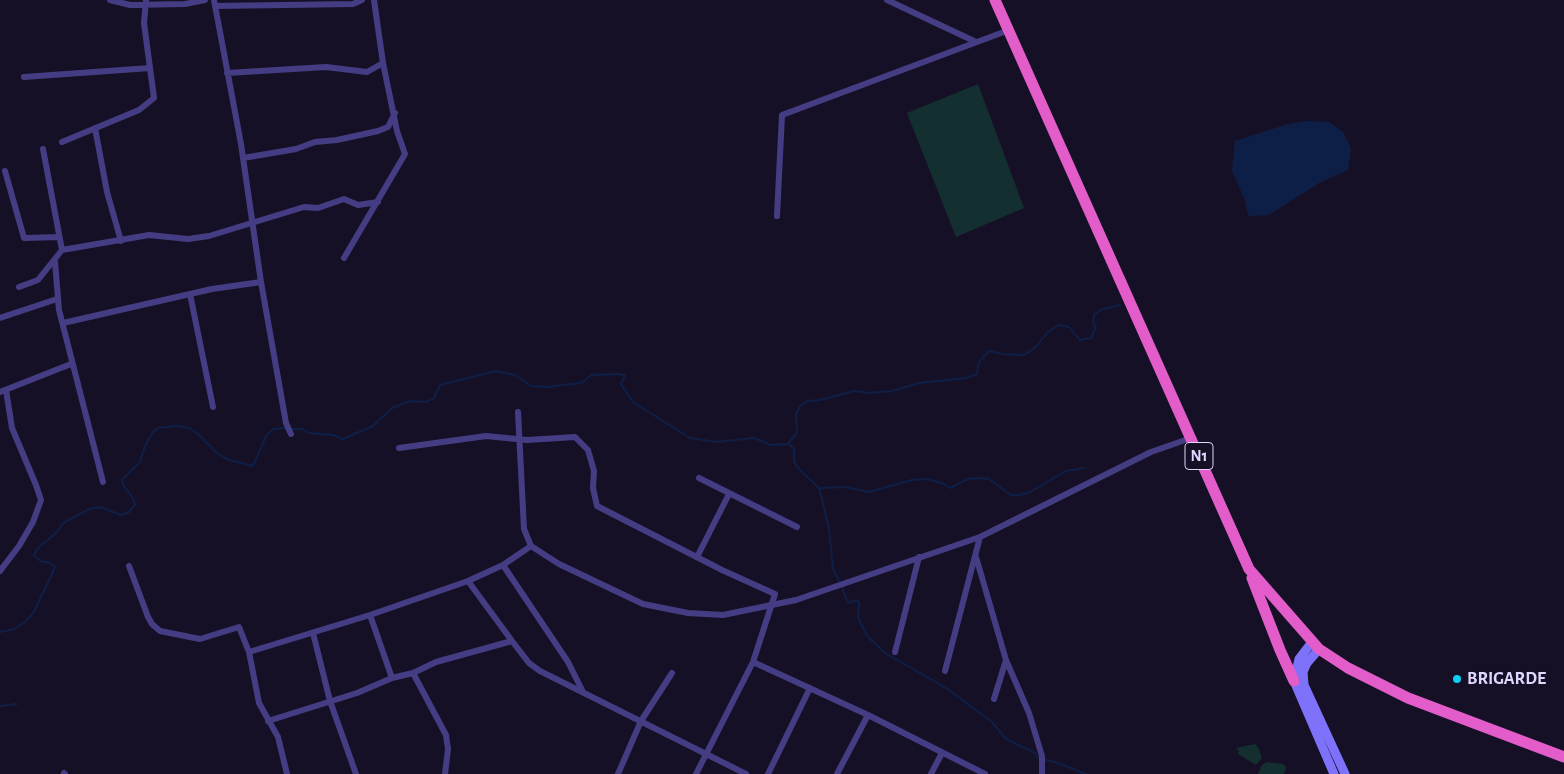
<!DOCTYPE html>
<html>
<head>
<meta charset="utf-8">
<style>
	body { margin:0 }
	canvas { display:block; background:#161026 }
</style>
</head>
<body>
<canvas width="1564" height="774"></canvas>
<script>
const c = document.querySelector('canvas').getContext('2d');
c.lineJoin = 'round';
function paint(path, color) { c.fillStyle = color; c.fill(path, 'evenodd'); }
const poly = rows => new Path2D(rows.map(r => 'M' + r).join(''));
function strokePath(path, color, width, dash) { c.strokeStyle = color; c.lineWidth = width; c.lineCap = dash ? 'butt' : 'round'; c.setLineDash(dash || []); c.stroke(path); }
function drawText(font, color, halo, rows, align = 'center') {
  c.font = font + ' "Alegreya Sans",sans-serif'; c.lineWidth = 4.5; c.setLineDash([]); c.textBaseline = 'middle'; c.strokeStyle = halo; c.fillStyle = color; for (const [text, x, y, turn = 0] of rows) {
    c.save(); c.translate(x, y); c.rotate((+turn || 0) * Math.PI / 180); c.textAlign = isNaN(turn) ? turn : align; if (halo) c.strokeText(text, 0, 0); c.fillText(text, 0, 0); c.restore();
  }
}
paint(poly([
	[978,84,1024,208,956,237,907,113],
	[1255,744,1258,747,1262,758,1256,765,1238,754,1239,751,1236,748],
	[1267,762,1283,764,1286,767,1285,772,1283,774,1258,774,1262,765]
]), '#132f30');
paint(poly([
	[1307,121,1329,122,1344,133,1351,149,1348,170,1319,183,1269,215,1248,216,1245,200,1232,171,1235,141,1288,124]
]), '#0e1f47');
strokePath(poly([
	[290,429,302,429,309,433,333,435,343,439,373,426,392,408,411,401,426,402,434,398,440,385,496,371,515,375,531,386,546,387,582,383,591,375,616,374,625,375,621,384,633,402,690,438,717,442,754,438,771,445,788,444,797,433,796,414,800,406,808,401,820,400,854,391,869,393,892,391,919,383,966,378,977,374,979,362,989,351,1003,354,1024,355,1036,347,1047,333,1059,325,1069,327,1080,340,1091,338,1096,327,1093,323,1094,315,1101,310,1120,305],
	[789,444,794,449,794,461,797,467,819,488,821,495,829,529,833,569,840,583],
	[820,488,845,487,869,492,912,480,927,479,942,483,950,488,968,479,980,478,989,479,1011,495,1020,495,1030,492,1066,471,1084,468],
	[842,587,848,603,856,600,859,602,858,617,867,636,885,653,946,688,992,722,1006,739,1035,753,1038,758,1058,763,1086,774],
	[0,632,14,629,25,622,34,612,55,567,49,562,42,562,34,556,37,549,57,532,63,523,89,509,100,507,121,515,129,512,135,505,133,498,123,485,122,480,140,462,145,446,152,433,158,428,176,426,189,428,197,433,218,454,229,460,253,466,266,436,273,429,285,428],
	[0,706,17,704]
]), '#0e1f47', 2);
strokePath(poly([
	[110,0,130,5,185,4,205,0],
	[214,0,241,144,261,282,286,423,291,434],
	[887,0,974,41],
	[215,6,353,4,362,0],
	[227,73,326,67,367,72,383,63],
	[24,77,150,68],
	[95,128,107,192,121,241],
	[62,142,139,110,154,98,144,23,146,0],
	[243,158,296,149,315,142,337,140,378,131,388,127,395,113],
	[5,171,24,238,59,237],
	[777,216,782,115,1009,30],
	[62,250,149,235,188,239,209,236,304,207,318,208,344,199,358,205,378,202],
	[344,258,405,154,397,131,383,63,374,0],
	[55,262,59,310,103,482],
	[19,287,38,280,62,250,43,149],
	[190,294,213,407],
	[0,318,57,299],
	[63,323,212,289,261,282],
	[0,392,71,364],
	[518,412,524,529,531,546,559,564,643,604,688,613,723,615,796,600,980,537,1151,452,1191,438],
	[399,448,486,436,527,440,575,437,588,450,594,471,593,488,597,506,722,570,775,594,753,662,696,774],
	[699,478,797,527],
	[697,557,729,494],
	[976,557,1006,660,1029,713,1042,756,1042,774],
	[503,565,568,662,582,690],
	[129,566,148,617,152,624,160,631,200,639,239,627,249,652,259,703,278,737,287,774],
	[0,571,19,546,33,522,41,500,36,485,12,428,6,390],
	[468,581,512,641,529,663,540,671,746,774],
	[370,615,392,678],
	[313,633,330,701,356,774],
	[249,652,370,615,468,581,503,565,531,546],
	[895,652,919,557],
	[753,662,868,715,985,774],
	[945,671,980,537],
	[413,673,446,735,448,749,445,774],
	[994,699,1006,660],
	[268,721,357,693,392,678,413,673,436,662,512,641],
	[64,773,65,774],
	[618,774,641,721,672,673],
	[768,774,810,688],
	[837,774,868,715],
	[931,774,942,753]
]), '#453d83', 6);
strokePath(poly([
	[1312,642,1299,659,1294,681,1334,774],
	[1319,649,1307,663,1303,672,1304,685,1345,774]
]), '#7e71fa', 9);
strokePath(poly([
	[995,0,1249,569,1319,649,1348,668,1408,698,1564,757],
	[1252,578,1280,650,1294,681]
]), '#e25cca', 11);
for (const [x, y, r, color] of [
	[1457,679,5,"#0acef6"]
]) { const dot = new Path2D(); dot.arc(x, y, r, 0, 2 * Math.PI); c.fillStyle = color; c.fill(dot); strokePath(dot, '#161026', 2); }
for (const [x, y, w] of [
	[1199,456,28]
]) { const box = new Path2D(); box.roundRect(x - w / 2, y - 13.5, w, 27, 4); c.fillStyle = '#161026'; c.fill(box); strokePath(box, '#ded7fe', 1); }
drawText('bold 16px', '#ded7fe', null, [
	["N1",1199,456]
]);
drawText('bold 18px', '#ded7fe', '#161026', [
	["BRIGARDE",1467,679]
], 'left');
</script>
</body>
</html>
